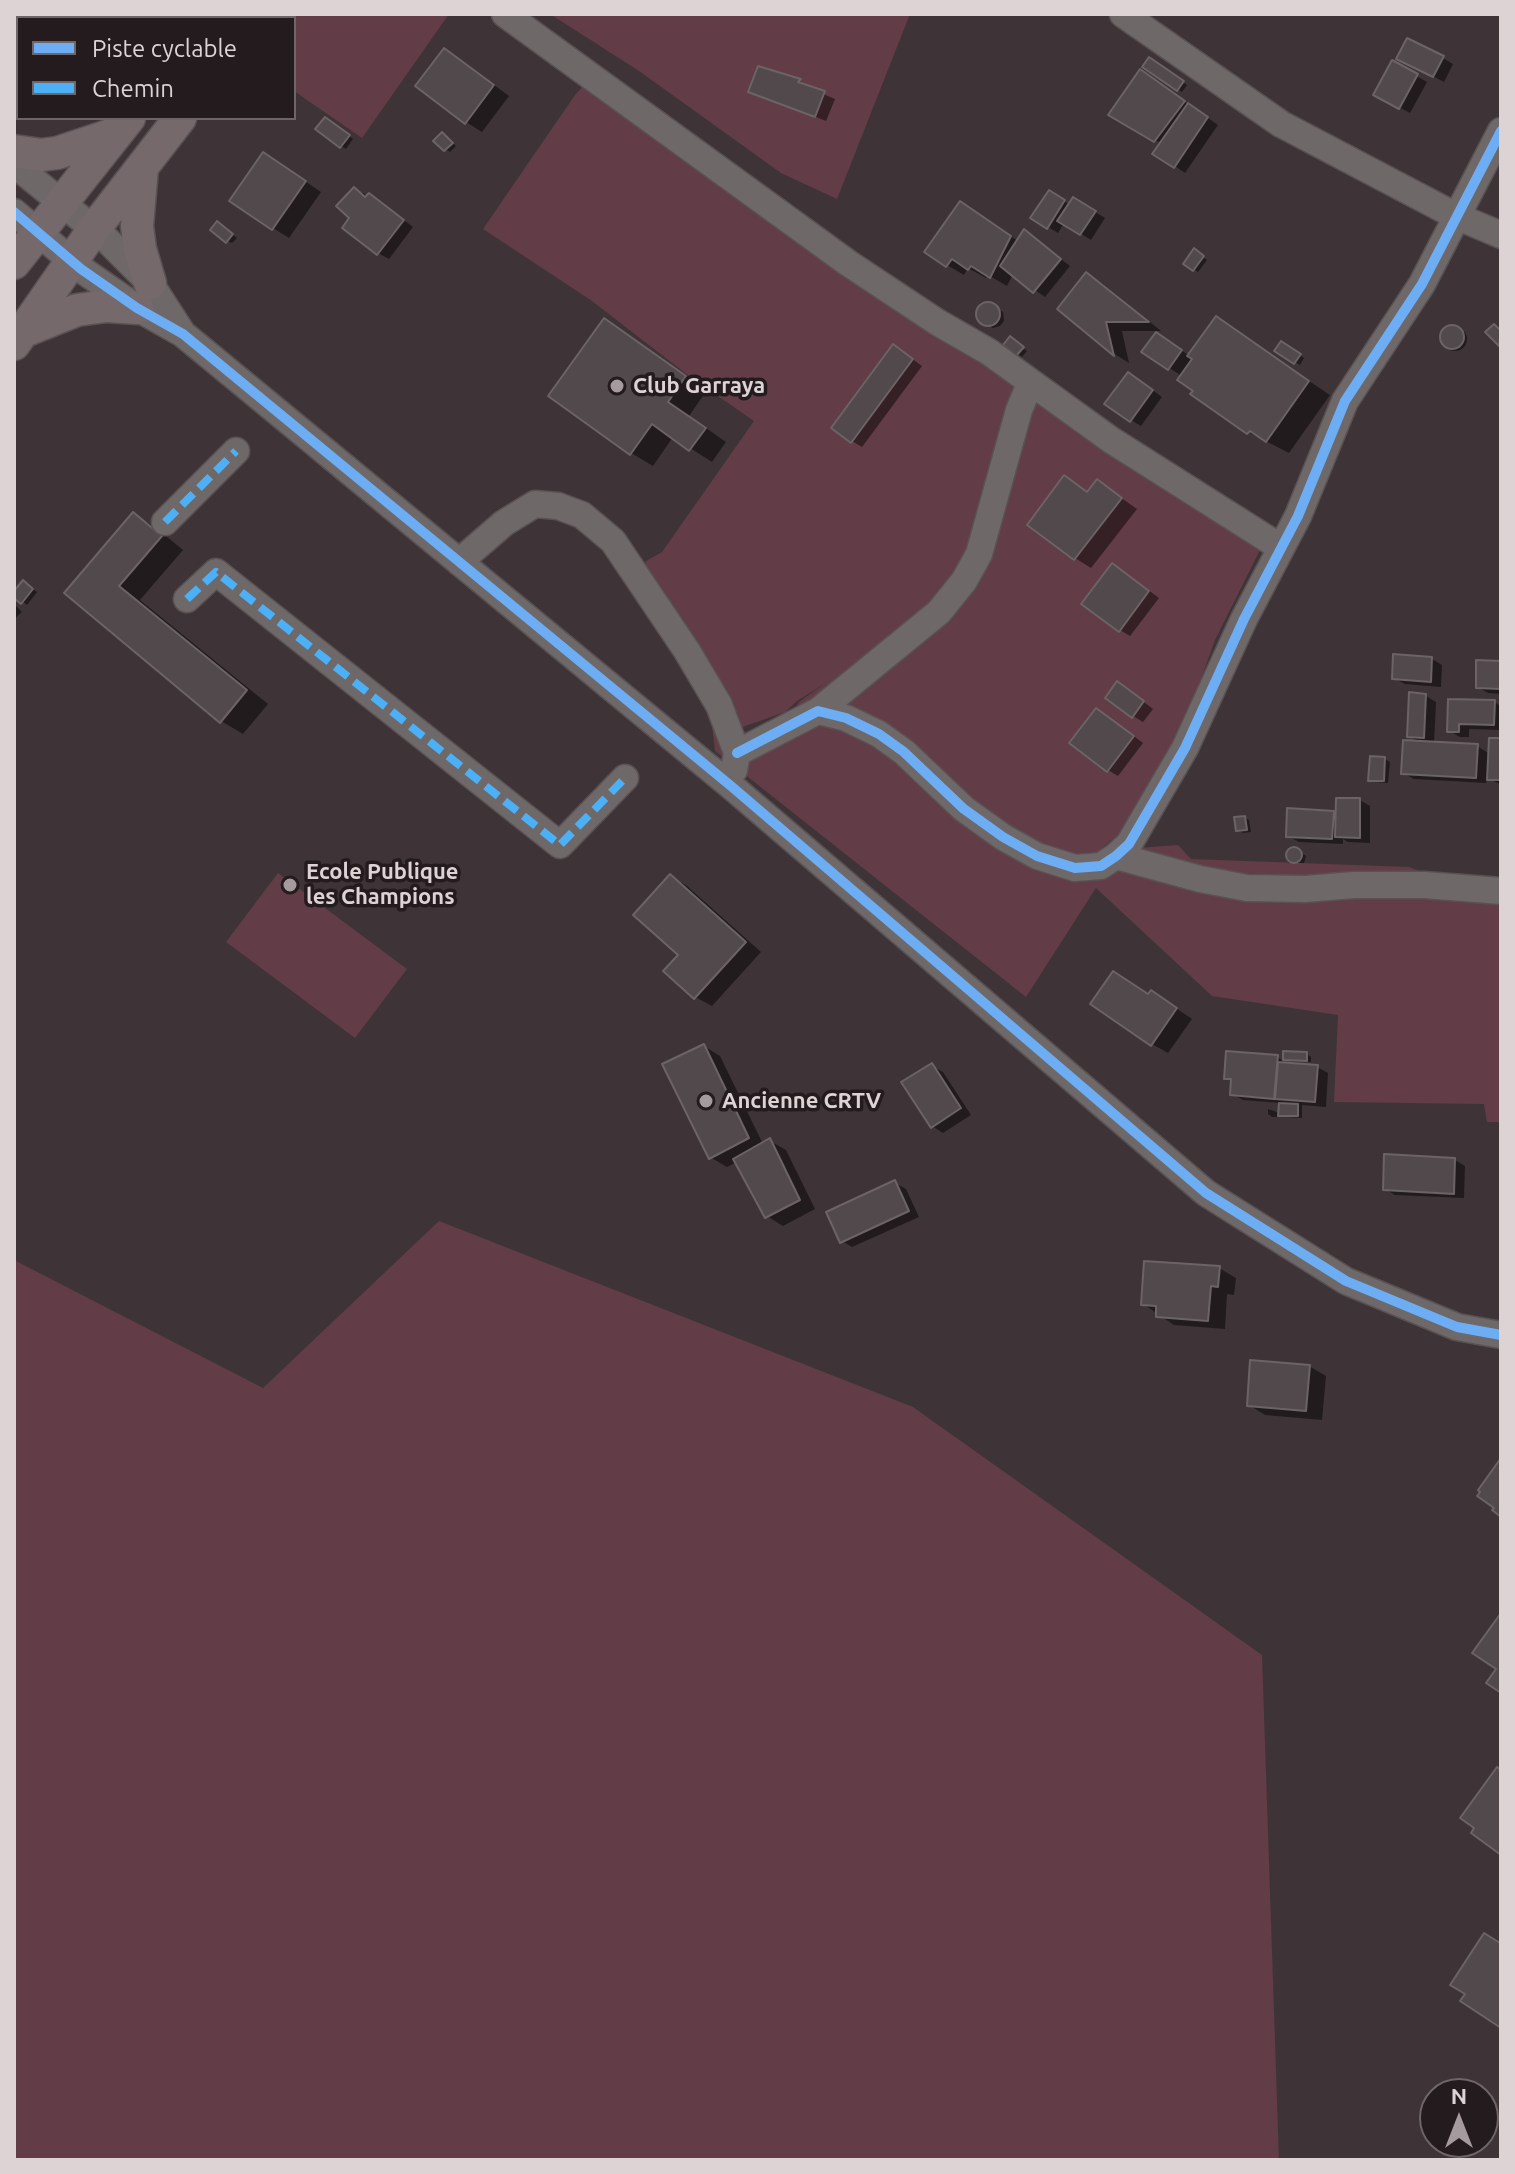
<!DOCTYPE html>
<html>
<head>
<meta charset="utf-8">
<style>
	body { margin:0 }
	#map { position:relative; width:1515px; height:2174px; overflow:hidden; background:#3e3437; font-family:Ubuntu,sans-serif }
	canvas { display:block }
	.frame { position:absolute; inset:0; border:16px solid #ddd3d5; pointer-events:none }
	.legend { position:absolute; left:16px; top:16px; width:280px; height:104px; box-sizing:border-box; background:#231b1d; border:2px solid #6d6567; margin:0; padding:10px 14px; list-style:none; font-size:24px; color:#ddd3d5 }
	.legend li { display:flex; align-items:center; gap:16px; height:40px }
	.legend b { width:40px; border:2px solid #6d6567 }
	.north { position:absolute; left:1419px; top:2078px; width:80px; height:80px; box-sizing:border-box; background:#231b1d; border:2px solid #6d6567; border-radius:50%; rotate:0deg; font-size:22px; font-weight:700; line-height:32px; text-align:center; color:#ddd3d5 }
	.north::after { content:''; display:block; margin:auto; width:28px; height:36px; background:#a59b9e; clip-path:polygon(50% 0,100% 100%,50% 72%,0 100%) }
</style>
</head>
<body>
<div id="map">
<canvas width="1515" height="2174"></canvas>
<div class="frame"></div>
<ul class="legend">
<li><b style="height:10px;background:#6dadf4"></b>Piste cyclable</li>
<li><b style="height:10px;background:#4cb0f7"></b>Chemin</li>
</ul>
<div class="north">N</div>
</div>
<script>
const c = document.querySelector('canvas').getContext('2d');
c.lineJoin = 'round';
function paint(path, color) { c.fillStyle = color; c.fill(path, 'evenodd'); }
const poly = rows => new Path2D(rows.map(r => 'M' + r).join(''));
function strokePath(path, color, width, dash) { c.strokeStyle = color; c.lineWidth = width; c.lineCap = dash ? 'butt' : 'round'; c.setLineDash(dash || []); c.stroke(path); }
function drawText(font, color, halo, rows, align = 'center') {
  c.font = font + ' Ubuntu,sans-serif'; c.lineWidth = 7; c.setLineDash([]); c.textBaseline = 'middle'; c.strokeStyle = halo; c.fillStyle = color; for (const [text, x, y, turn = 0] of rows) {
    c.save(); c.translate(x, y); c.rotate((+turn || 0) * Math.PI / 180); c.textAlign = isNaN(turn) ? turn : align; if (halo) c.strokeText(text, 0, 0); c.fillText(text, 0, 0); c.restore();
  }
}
paint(poly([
	[282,14,449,14,362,138,294,91,294,18,278,18],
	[550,14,910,14,837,199,781,173,639,71],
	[605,70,717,155,857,252,989,352,1265,540,1215,640,1178,744,1134,817,1120,833,1101,849,1099,861,1124,849,1178,845,1191,859,1409,867,1501,903,1501,1122,1487,1122,1484,1104,1334,1102,1338,1015,1212,996,1096,888,1026,997,715,751,712,726,736,735,788,721,799,702,824,684,797,701,785,712,734,730,643,578,646,561,662,552,754,421,689,376,592,301,483,229,575,95,594,74],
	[278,873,407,969,355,1038,226,942],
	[439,1221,913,1407,1262,1655,1279,2160,14,2160,14,1260,263,1388]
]), '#623c46');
paint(poly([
	[1443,58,1453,64,1444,82,1409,64],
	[461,60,509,96,482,132,466,122],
	[1149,60,1187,85,1182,92,1145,67],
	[1393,63,1427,82,1410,113,1376,95],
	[760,68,800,81,809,88,835,99,826,121,751,91],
	[1141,72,1218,125,1185,173,1175,166,1162,144,1111,114],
	[330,122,353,139,346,149,341,146],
	[443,134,456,146,450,152,436,141],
	[280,164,321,192,289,238,273,228],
	[355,189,380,202,413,227,389,259,378,253],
	[1050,192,1070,205,1074,199,1105,218,1091,240,1064,223,1058,233,1048,227],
	[977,213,1018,241,1024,231,1070,266,1045,297,1013,274,1007,286,988,275,986,278,968,268,964,275,947,265],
	[222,227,237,238,232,243,227,241],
	[1195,251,1207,260,1198,272,1194,269],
	[1087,274,1103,284,1161,331,1122,331,1129,363,1116,355,1060,309],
	[988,303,1003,312,1004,321,1000,326,993,328,980,321,977,313,981,306],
	[1216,319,1330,395,1289,453,1248,432,1196,391,1182,376,1144,352,1167,341,1190,356],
	[605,321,707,390,689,416,726,442,712,462,673,437,653,466,631,453],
	'1443 339a12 12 0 1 1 24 0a12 12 0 1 1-24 0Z',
	[1015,342,1027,351,1022,357,1018,354],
	[1282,343,1304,358,1300,365,1277,351],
	[904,353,922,366,862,447,852,441],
	[1139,380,1162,397,1141,426,1131,420],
	[1065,478,1089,493,1097,481,1137,509,1091,568,1075,558],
	[133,514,155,527,183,550,140,600,268,704,243,734,221,721,67,593],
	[1123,571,1159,598,1130,636,1120,630],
	[28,585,37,592,27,605,14,594],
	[14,604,22,612,14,619],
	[1432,659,1442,665,1441,687,1405,684,1394,678],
	[1501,663,1501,694,1488,693,1478,687],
	[1128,690,1153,709,1143,722,1133,716],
	[1426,696,1436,702,1434,744,1477,746,1490,754,1501,740,1501,785,1487,777,1486,783,1414,779,1403,773,1421,743,1409,736],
	[1450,701,1494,702,1501,706,1501,730,1469,729,1469,737,1460,737,1449,731],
	[1107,716,1143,743,1118,776,1108,770],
	[1385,759,1390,762,1388,783,1375,782,1370,780],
	[1360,800,1370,806,1370,843,1348,842,1343,839,1343,844,1299,842,1288,836,1333,813,1338,815],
	[1245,818,1249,820,1251,832,1243,833,1238,830],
	[1294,848,1306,856,1304,863,1296,863,1289,856],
	[671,876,687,886,761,952,712,1006,695,997,681,954],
	[1167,1002,1192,1019,1168,1053,1152,1044],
	[704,1046,720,1056,763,1144,770,1141,786,1150,815,1209,783,1226,767,1216,737,1162,727,1167,710,1157],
	[1285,1053,1307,1054,1311,1057,1311,1062,1285,1061],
	[1277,1057,1283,1061,1282,1065,1317,1067,1328,1073,1326,1107,1302,1105,1302,1118,1285,1117,1279,1114,1279,1117,1272,1117,1268,1114,1268,1109,1280,1113,1281,1103,1243,1100,1232,1094,1233,1082,1226,1078],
	[932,1066,943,1072,971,1115,943,1133,932,1126],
	[1455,1160,1465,1166,1464,1198,1395,1195,1385,1189],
	[895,1183,906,1189,919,1217,852,1247,842,1241],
	[1219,1268,1236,1278,1234,1295,1227,1294,1225,1329,1174,1325,1143,1304],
	[1309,1366,1326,1376,1322,1420,1265,1415,1249,1405]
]), '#0007');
const building = poly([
	[1407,38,1444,56,1433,77,1396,59,1407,38],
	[444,48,494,85,465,124,415,86,444,48],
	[1149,57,1184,81,1177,91,1142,67,1149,57],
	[1392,60,1418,74,1399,109,1373,95,1392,60],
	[758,66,801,79,798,82,825,91,815,117,748,92,758,66],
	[1140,69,1185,101,1154,142,1108,115,1140,69],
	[1188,103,1208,117,1174,168,1152,154,1188,103],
	[325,117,350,135,340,148,315,129,325,117],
	[442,132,453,143,444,151,433,141,442,132],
	[263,152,306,181,272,230,229,201,263,152],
	[354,187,365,197,369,193,404,220,377,255,342,228,349,218,336,206,354,187],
	[1049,190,1065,200,1047,229,1030,218,1049,190],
	[1073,197,1096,211,1080,235,1057,221,1073,197],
	[960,201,1011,236,990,278,971,266,968,270,952,259,946,267,924,252,960,201],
	[217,221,233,234,226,243,210,230,217,221],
	[1024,229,1061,259,1033,293,1000,266,1024,229],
	[1194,248,1204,256,1193,271,1183,264,1194,248],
	[1086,272,1149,322,1106,322,1114,356,1057,309,1086,272],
	'976 314a12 12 0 1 1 24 0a12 12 0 1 1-24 0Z',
	[1216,316,1309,381,1266,442,1250,431,1247,434,1190,394,1193,391,1177,380,1192,359,1187,356,1216,316],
	[604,318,686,376,668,402,706,428,689,451,652,424,630,455,548,396,604,318],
	[1494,324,1501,331,1499,346,1485,332,1494,324],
	'1440 337a12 12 0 1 1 24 0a12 12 0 1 1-24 0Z',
	[1156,332,1182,350,1168,370,1141,352,1156,332],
	[1010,336,1024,347,1016,356,1003,345,1010,336],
	[1281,341,1301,354,1294,364,1274,351,1281,341],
	[893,344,913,359,851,443,831,428,893,344],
	[1128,372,1153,390,1130,422,1104,404,1128,372],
	[1064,475,1087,492,1097,479,1122,498,1074,560,1027,525,1064,475],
	[133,512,162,536,119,586,247,690,220,723,64,593,133,512],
	[1112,563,1149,591,1119,632,1081,604,1112,563],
	[23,580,33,589,21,604,14,598,14,591,23,580],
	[1393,654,1432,657,1431,682,1392,679,1393,654],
	[1476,660,1501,661,1501,689,1476,688,1476,660],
	[1117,681,1144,701,1132,718,1105,698,1117,681],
	[1409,692,1426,694,1424,738,1407,737,1409,692],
	[1448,699,1495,700,1494,725,1459,724,1459,732,1447,732,1448,699],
	[1096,708,1134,736,1107,772,1069,743,1096,708],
	[1489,738,1501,738,1501,780,1487,780,1489,738],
	[1403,740,1478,744,1476,778,1401,774,1403,740],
	[1370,756,1385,757,1384,781,1368,781,1370,756],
	[1336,798,1360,798,1360,838,1335,837,1336,798],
	[1287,808,1334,811,1332,839,1286,837,1287,808],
	[1245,816,1247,830,1236,831,1234,817,1245,816],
	'1286 855a8 8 0 1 1 16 0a8 8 0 1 1-16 0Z',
	[670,874,746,942,694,999,663,971,678,955,633,915,670,874],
	[1113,971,1148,994,1151,990,1177,1008,1151,1046,1090,1004,1113,971],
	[704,1044,749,1138,709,1159,662,1064,704,1044],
	[1226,1051,1278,1055,1274,1099,1230,1095,1231,1079,1224,1079,1226,1051],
	[1283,1051,1307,1052,1307,1061,1283,1060,1283,1051],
	[1278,1062,1318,1065,1315,1102,1275,1099,1278,1062],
	[932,1063,961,1108,931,1128,901,1082,932,1063],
	[1279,1103,1298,1104,1298,1116,1278,1116,1279,1103],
	[770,1138,800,1200,765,1218,733,1159,770,1138],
	[1384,1154,1455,1158,1454,1194,1383,1190,1384,1154],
	[895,1180,909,1211,840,1243,826,1212,895,1180],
	[1144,1261,1220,1266,1218,1287,1211,1286,1208,1321,1156,1317,1156,1306,1141,1305,1144,1261],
	[1250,1360,1310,1365,1306,1411,1247,1406,1250,1360],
	[1501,1458,1501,1517,1492,1510,1494,1508,1477,1496,1480,1492,1478,1490,1501,1458],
	[1501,1613,1501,1693,1486,1683,1496,1669,1472,1653,1501,1613],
	[1497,1767,1501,1770,1501,1855,1471,1833,1474,1828,1460,1818,1497,1767],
	[1484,1933,1500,1943,1501,1941,1501,2028,1460,2001,1465,1994,1450,1985,1484,1933]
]);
paint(building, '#51494b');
strokePath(building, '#6c6366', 2);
const minor = poly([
	[505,14,848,263,937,322,989,352,1111,440,1280,547],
	[1123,14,1281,124,1456,216,1501,235],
	[14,164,106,239,150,283,181,331],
	[14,212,81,269,137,308,183,334,731,786,1206,1193,1346,1281,1457,1327,1501,1335],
	[165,522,236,451],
	[459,562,504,523,535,504,558,506,582,515,613,541,687,651,719,705,737,753,734,770],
	[187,599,216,572,560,845,625,778],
	[818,711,939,612,964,581,979,554,1019,410,1030,384],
	[737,753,818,711,846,718,879,734,904,752,964,809,1003,837,1037,856,1075,868,1101,866,1116,856,1129,844,1185,748,1244,619,1298,516,1345,401,1422,284,1501,131],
	[1116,856,1200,879,1247,888,1305,889,1354,885,1424,885,1501,891]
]);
const major = poly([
	[213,18,216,14],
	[265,18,268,14],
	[14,151,41,155,57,153,117,133],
	[142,168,137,226,140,249,150,283],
	[14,263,129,118],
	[22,332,77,310,107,306,137,308],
	[14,344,94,229,180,118]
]);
strokePath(minor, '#595153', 29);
strokePath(major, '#595153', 35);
strokePath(minor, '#6e6869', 26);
strokePath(major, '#75696c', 32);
strokePath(poly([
	[165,522,236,451],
	[187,599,216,572,560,845,625,778]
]), '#4cb0f7', 8, [16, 8]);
strokePath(poly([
	[14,212,81,269,137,308,183,334,731,786,1206,1193,1346,1281,1457,1327,1501,1335],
	[737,753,818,711,846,718,879,734,904,752,964,809,1003,837,1037,856,1075,868,1101,866,1116,856,1129,844,1185,748,1244,619,1298,516,1345,401,1422,284,1501,131]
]), '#6dadf4', 10);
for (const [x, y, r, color] of [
	[617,386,8,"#a59b9e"],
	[290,885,8,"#a59b9e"],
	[706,1101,8,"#a59b9e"]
]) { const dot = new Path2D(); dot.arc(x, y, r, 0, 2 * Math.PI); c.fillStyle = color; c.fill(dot); strokePath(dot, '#231b1d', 3); }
drawText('bold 22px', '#ddd3d5', '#231b1d', [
	["Club Garraya",633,386],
	["Ecole Publique",306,872],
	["les Champions",306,897],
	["Ancienne CRTV",722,1101]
], 'left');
</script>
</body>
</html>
